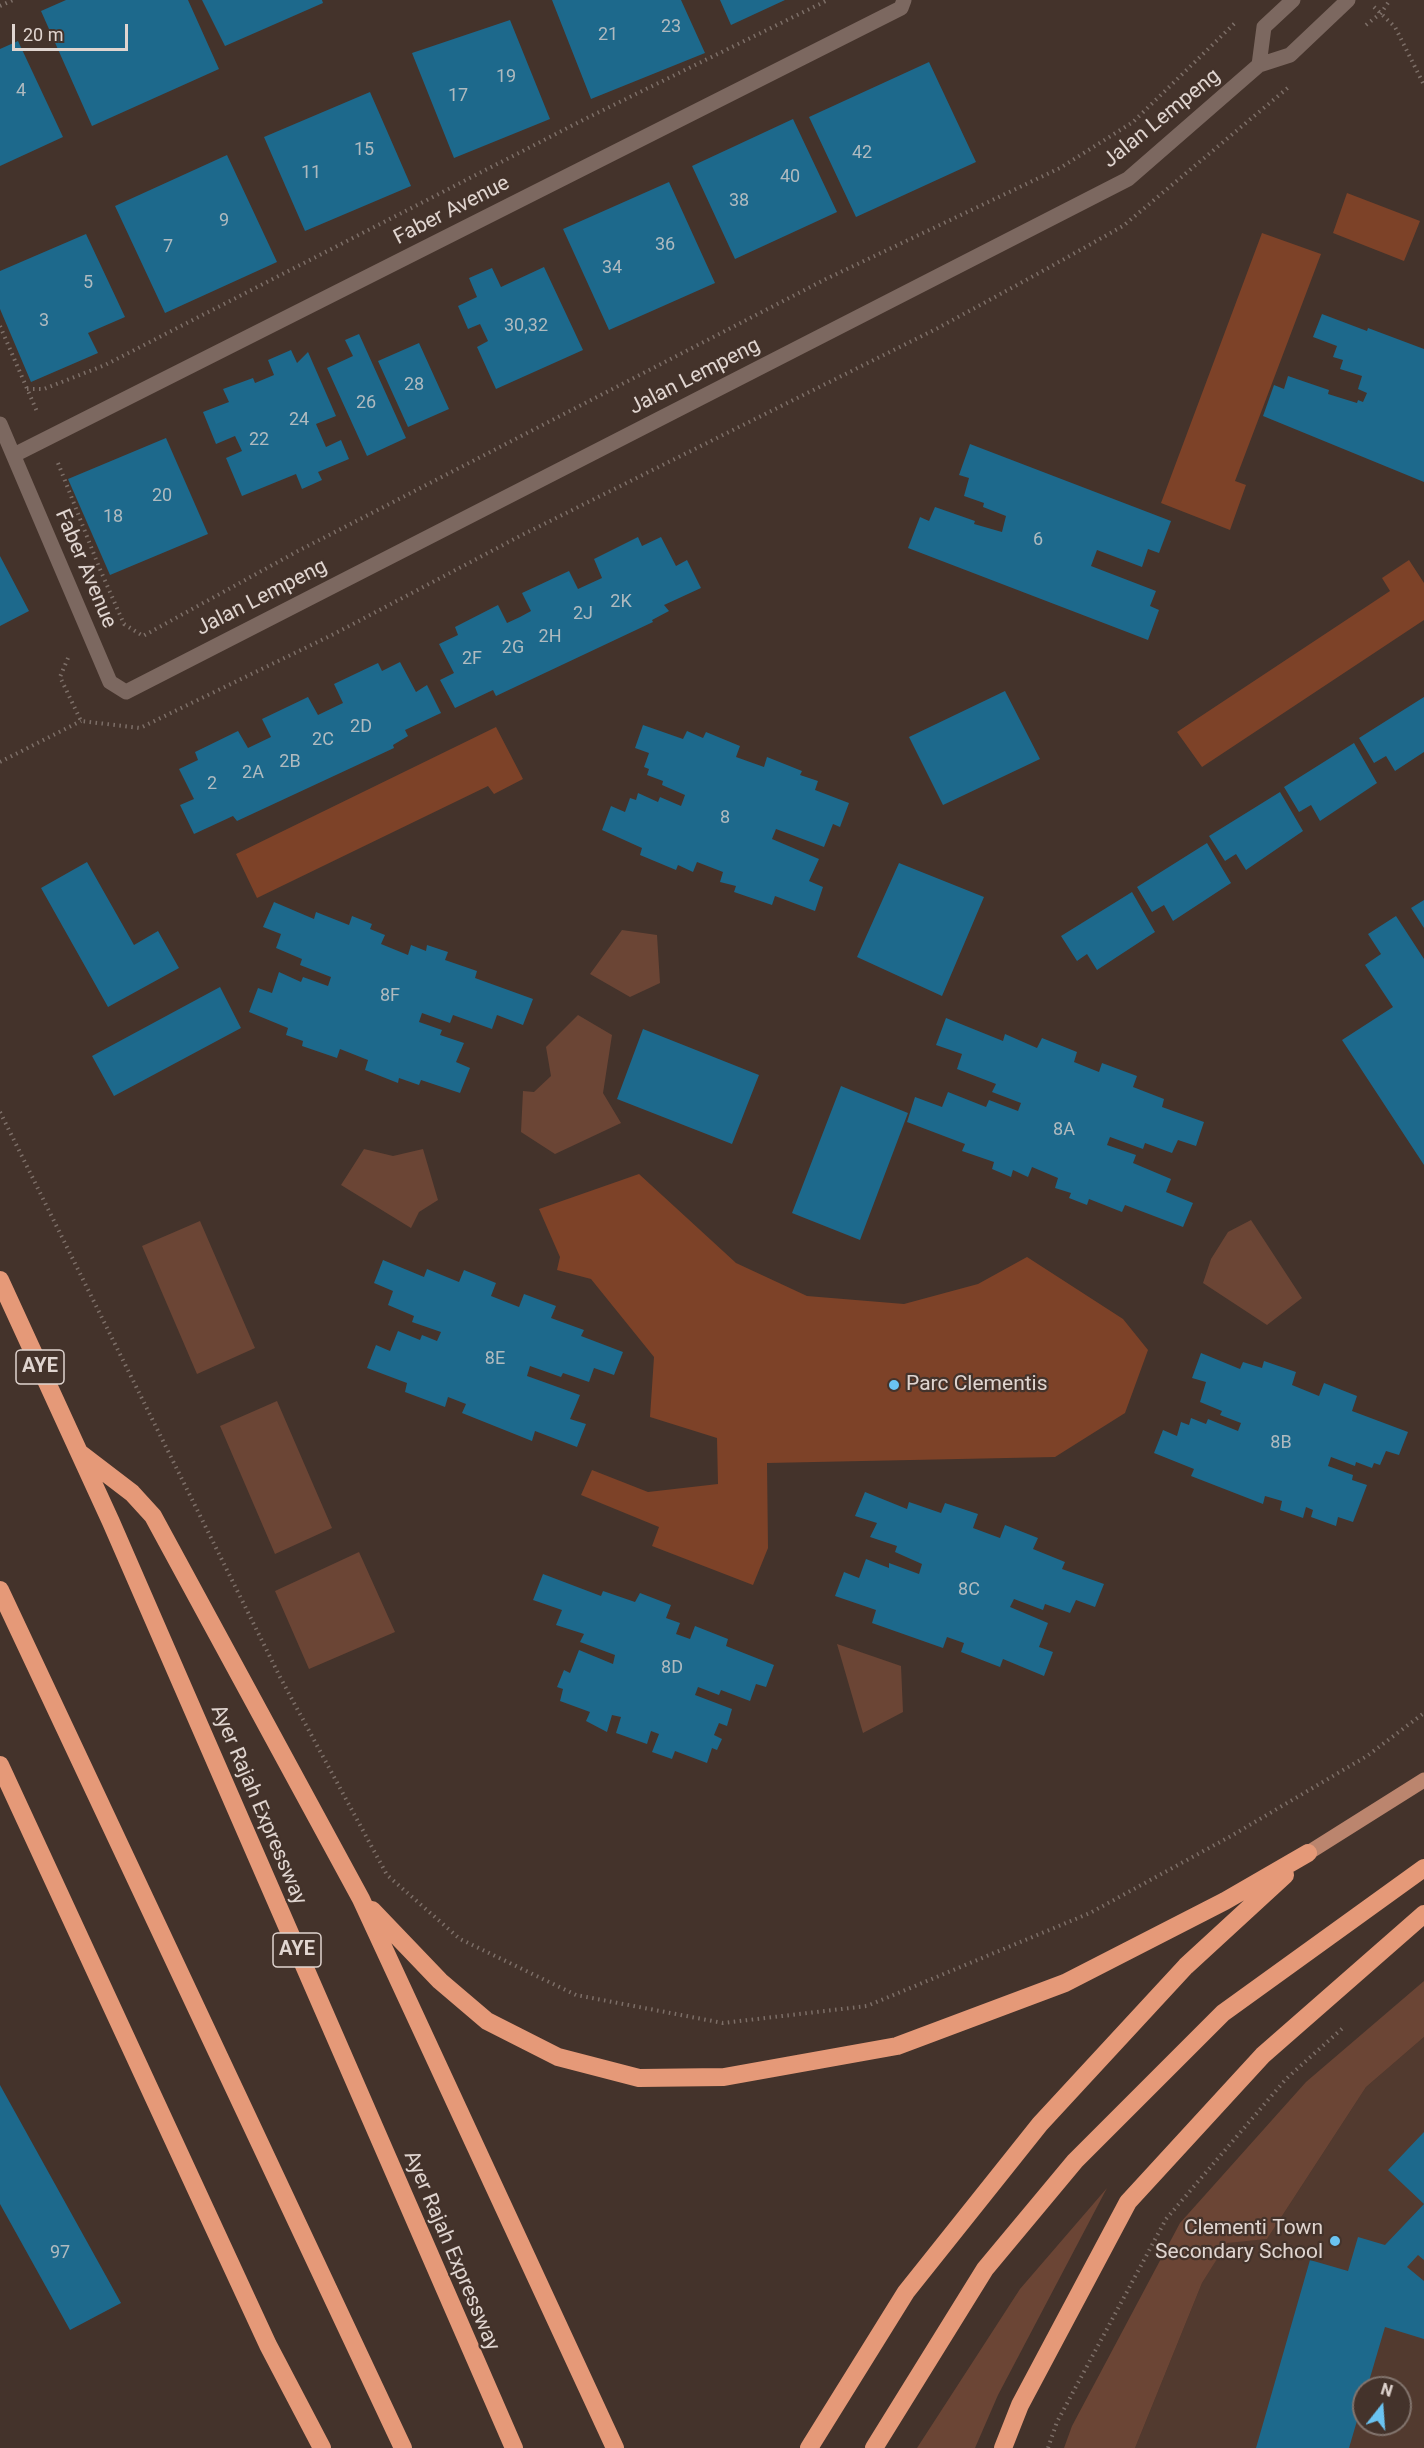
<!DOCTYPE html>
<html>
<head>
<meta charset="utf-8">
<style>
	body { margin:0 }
	#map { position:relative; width:1424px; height:2448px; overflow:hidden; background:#44332b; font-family:Roboto,sans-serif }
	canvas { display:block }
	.north { position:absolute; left:1352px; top:2376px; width:60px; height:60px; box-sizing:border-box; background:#44332b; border:2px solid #82746d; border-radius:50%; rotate:17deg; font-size:16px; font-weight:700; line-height:24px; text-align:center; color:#e0d5d0 }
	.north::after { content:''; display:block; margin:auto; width:21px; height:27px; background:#6ac3f1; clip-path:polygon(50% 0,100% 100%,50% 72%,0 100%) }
	.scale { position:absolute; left:12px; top:24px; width:116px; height:27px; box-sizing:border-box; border:3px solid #e0d5d0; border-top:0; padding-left:8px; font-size:18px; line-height:21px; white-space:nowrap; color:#e0d5d0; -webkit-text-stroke:4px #44332b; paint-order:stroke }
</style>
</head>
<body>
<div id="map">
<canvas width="1424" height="2448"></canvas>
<div class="north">N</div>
<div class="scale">20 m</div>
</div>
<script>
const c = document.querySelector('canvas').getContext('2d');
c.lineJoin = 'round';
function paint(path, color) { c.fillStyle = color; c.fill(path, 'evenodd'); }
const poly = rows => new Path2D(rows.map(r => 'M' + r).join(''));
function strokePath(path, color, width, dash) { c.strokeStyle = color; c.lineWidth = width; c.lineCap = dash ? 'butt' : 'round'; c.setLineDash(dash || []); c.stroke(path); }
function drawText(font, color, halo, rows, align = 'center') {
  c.font = font + ' Roboto,sans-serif'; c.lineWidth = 4.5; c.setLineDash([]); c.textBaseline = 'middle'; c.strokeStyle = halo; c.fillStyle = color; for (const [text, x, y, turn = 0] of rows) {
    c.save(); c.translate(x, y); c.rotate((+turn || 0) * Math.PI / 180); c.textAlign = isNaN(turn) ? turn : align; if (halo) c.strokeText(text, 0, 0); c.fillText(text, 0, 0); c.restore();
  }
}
paint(poly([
	[1424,2037,1424,2448,1135,2448,1202,2283,1227,2242,1267,2239,1366,2087],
	[1364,2388,1400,2388,1400,2424,1364,2424]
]), '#523a2f');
paint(poly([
	[622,930,657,935,660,983,630,997,590,974],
	[578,1015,612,1035,603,1093,621,1123,555,1154,521,1132,523,1091,534,1092,551,1076,546,1047],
	[364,1149,393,1156,423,1149,438,1200,419,1212,411,1228,341,1185],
	[1251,1220,1302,1298,1267,1325,1203,1283,1211,1259,1228,1232],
	[200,1221,255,1348,197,1374,142,1246],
	[277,1401,332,1528,275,1554,220,1426],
	[359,1552,395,1632,309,1669,275,1591],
	[837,1644,901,1666,903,1712,863,1733],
	[1424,1981,1424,2037,1366,2087,1267,2239,1227,2243,1202,2283,1135,2448,1064,2448,1072,2426,1180,2223,1306,2082],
	[1107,2188,998,2395,975,2448,917,2448,1020,2289]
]), '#6b4535');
paint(poly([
	[1347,193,1420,221,1404,261,1333,233],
	[1262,233,1321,254,1235,481,1246,485,1230,530,1161,503],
	[1409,560,1424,583,1424,620,1202,767,1177,732,1390,591,1382,578],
	[496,727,523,779,494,794,488,786,257,898,236,854],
	[639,1174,736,1263,807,1296,904,1304,978,1284,1027,1257,1123,1319,1148,1350,1125,1413,1055,1457,767,1463,768,1548,753,1585,652,1546,659,1527,581,1495,592,1470,648,1492,718,1484,717,1438,650,1417,654,1357,591,1279,557,1270,560,1257,539,1209]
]), '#7d4228');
paint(poly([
	[66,0,188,0,219,69,92,126,41,11],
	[202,0,322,0,323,3,225,46],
	[552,0,681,0,705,53,591,99],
	[720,0,785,0,731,25],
	[510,20,550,119,454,158,412,53],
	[18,41,63,137,0,166,0,49],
	[929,62,976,162,856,217,809,117],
	[370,92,411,186,305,231,264,137],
	[793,119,837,212,735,259,692,166],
	[227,155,277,262,165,313,115,206],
	[669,182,715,283,609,330,563,229],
	[86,234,125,317,88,333,98,353,31,382,0,309,0,271],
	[544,267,583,350,496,389,477,347,488,341,480,324,468,329,458,306,477,297,469,278,492,268,501,287],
	[1322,314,1367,331,1368,328,1424,349,1424,482,1263,416,1274,385,1284,389,1288,376,1329,390,1328,394,1357,403,1358,400,1363,402,1367,393,1358,389,1362,376,1340,369,1343,360,1333,357,1337,346,1313,337],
	[359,334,406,438,367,456,327,368,353,356,345,340],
	[419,343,449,409,408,427,378,361],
	[291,350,297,363,308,352,336,416,316,424,326,447,341,440,349,459,318,472,322,480,302,489,296,474,242,496,226,458,242,451,235,436,216,444,203,412,229,402,223,389,253,378,255,383,274,375,268,360],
	[166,438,208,534,110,575,68,479],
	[970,444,1171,521,1159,553,1148,549,1142,567,1097,550,1091,566,1156,591,1150,606,1159,610,1148,640,908,548,920,517,929,521,935,507,975,521,974,524,1002,532,1006,516,983,507,984,503,964,496,969,478,959,475],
	[638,537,642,546,661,537,676,566,687,560,701,588,664,605,669,611,652,620,653,622,496,696,493,690,455,708,440,680,454,673,439,644,458,635,455,627,498,605,507,623,520,617,531,611,522,593,569,571,578,589,602,578,594,559],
	[0,556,29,611,0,626],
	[400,662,416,692,427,685,441,713,405,730,408,736,393,745,394,748,237,821,233,816,194,834,180,805,194,799,179,769,198,760,195,752,238,731,248,748,271,737,262,719,308,697,318,715,343,703,334,684,378,663,382,671],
	[1005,691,1040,759,943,805,909,737],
	[1424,697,1424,752,1395,771,1386,756,1374,763,1359,738],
	[643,725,683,739,687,731,703,738,706,732,740,746,736,757,764,767,767,757,802,771,800,775,818,781,815,790,849,803,840,827,833,824,824,847,776,829,772,839,819,859,809,881,823,887,815,911,775,896,772,905,734,892,736,886,720,882,723,872,697,862,693,872,678,865,676,870,640,855,642,848,602,830,611,806,625,812,630,798,636,800,638,793,658,802,660,797,681,806,685,795,662,785,663,781,647,775,649,769,644,767,649,753,635,748],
	[1354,743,1377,783,1320,821,1311,805,1299,812,1284,787],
	[1280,792,1303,831,1246,870,1236,854,1225,861,1209,836],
	[1207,843,1231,883,1173,921,1164,905,1152,912,1137,887],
	[87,862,134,945,158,931,179,968,108,1007,41,888],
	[899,863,984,897,942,996,857,957],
	[1132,892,1155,932,1097,970,1087,954,1077,961,1061,936],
	[1424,900,1424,928,1411,908],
	[274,902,314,919,316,912,349,925,352,916,372,924,370,929,385,935,381,944,408,955,411,945,426,951,427,945,448,952,445,960,477,971,475,978,533,999,523,1025,497,1015,492,1029,453,1015,450,1023,422,1013,419,1022,442,1030,440,1035,464,1043,456,1062,470,1068,460,1093,421,1080,419,1085,399,1078,398,1083,365,1070,368,1060,340,1049,337,1058,302,1046,303,1041,286,1035,288,1028,249,1012,258,988,272,993,279,972,301,982,303,977,328,986,331,977,300,965,302,959,276,948,281,934,263,927],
	[1396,916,1424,959,1424,1165,1342,1040,1393,1007,1365,965,1381,954,1368,934],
	[220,987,241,1028,114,1096,92,1056],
	[946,1018,1003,1041,1005,1034,1037,1048,1042,1038,1077,1052,1074,1062,1099,1072,1102,1063,1137,1076,1133,1087,1164,1099,1162,1107,1204,1122,1196,1146,1178,1140,1172,1153,1145,1143,1143,1149,1110,1137,1107,1145,1136,1155,1133,1163,1171,1179,1166,1192,1193,1203,1183,1227,1125,1205,1122,1212,1089,1199,1087,1205,1069,1198,1071,1193,1055,1188,1058,1178,1032,1167,1028,1177,1013,1170,1011,1177,992,1169,994,1162,962,1151,965,1144,907,1122,915,1097,942,1107,948,1092,986,1107,989,1100,1018,1111,1021,1103,992,1092,996,1084,957,1069,962,1054,936,1045],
	[643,1029,759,1075,732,1144,617,1099],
	[841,1086,908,1113,860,1240,792,1213],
	[383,1260,424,1277,427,1269,459,1282,464,1270,496,1283,491,1296,519,1307,524,1294,556,1306,551,1318,584,1330,581,1336,623,1352,614,1375,594,1368,589,1382,563,1373,561,1377,530,1366,527,1376,580,1395,570,1419,586,1424,577,1447,535,1431,532,1441,462,1413,466,1404,448,1397,445,1407,405,1392,407,1383,367,1368,376,1345,390,1351,398,1331,420,1340,422,1335,437,1341,441,1332,412,1322,414,1316,388,1305,393,1291,374,1283],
	[1201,1353,1240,1369,1243,1362,1262,1368,1264,1361,1296,1372,1292,1385,1319,1396,1324,1383,1357,1396,1352,1411,1408,1432,1399,1455,1386,1451,1380,1465,1374,1463,1372,1468,1356,1462,1355,1466,1331,1457,1328,1466,1353,1475,1352,1480,1367,1485,1353,1522,1338,1517,1336,1526,1311,1517,1313,1510,1306,1507,1303,1518,1280,1510,1282,1501,1265,1496,1263,1504,1191,1476,1194,1469,1154,1453,1163,1430,1177,1436,1181,1422,1189,1425,1191,1418,1206,1424,1208,1419,1238,1431,1241,1423,1220,1415,1222,1411,1200,1402,1206,1382,1192,1378],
	[865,1492,907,1509,909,1502,941,1513,945,1503,978,1514,973,1528,1000,1538,1005,1525,1038,1538,1033,1549,1065,1562,1062,1569,1104,1584,1095,1607,1076,1600,1070,1613,1045,1604,1043,1610,1014,1599,1010,1607,1048,1623,1039,1647,1053,1652,1044,1676,1003,1659,1000,1667,961,1652,964,1643,947,1637,943,1648,872,1623,876,1610,835,1596,844,1572,859,1578,866,1559,889,1568,889,1563,919,1574,922,1564,895,1552,897,1546,870,1537,877,1523,855,1516],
	[543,1574,601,1596,603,1591,635,1602,640,1593,671,1605,666,1618,680,1623,676,1634,690,1639,695,1626,728,1639,726,1646,774,1665,766,1687,756,1684,750,1701,721,1690,719,1695,698,1687,695,1695,732,1709,727,1726,719,1723,714,1735,722,1739,717,1750,712,1748,707,1763,675,1751,672,1759,652,1752,659,1734,651,1731,647,1744,616,1733,621,1717,612,1715,607,1732,586,1721,590,1712,560,1701,563,1689,557,1687,564,1670,570,1673,579,1650,613,1664,615,1655,580,1642,584,1634,556,1625,562,1610,533,1600],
	[0,2085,121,2303,70,2330,0,2204],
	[1424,2132,1424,2260,1418,2255,1407,2267,1424,2281,1424,2339,1385,2327,1367,2388,1364,2388,1364,2397,1349,2448,1256,2448,1310,2260,1348,2271,1358,2237,1385,2245,1424,2204,1388,2170]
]), '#1d698c');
strokePath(poly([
	[0,6,13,0],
	[1374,7,1395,27,1424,85],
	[1366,25,1381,13,1390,0],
	[0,326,38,414],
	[27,389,44,389,105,365,587,118,828,0],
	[58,463,99,567,124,624,143,636,298,551,826,279,1060,168,1133,122,1236,22],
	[68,658,60,677,81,721,140,728,334,634,522,535,938,328,1050,267,1123,226,1290,86],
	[0,762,81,721],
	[0,1112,280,1677,387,1875,460,1939,576,1995,723,2023,867,2006,1090,1913,1231,1836,1367,1756,1424,1713],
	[1048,2448,1057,2422,1166,2219,1286,2079,1345,2026]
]), '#7d6f68', 4, [1.5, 4.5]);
strokePath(poly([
	[1259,65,1264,27,1293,0],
	[0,424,110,682,126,692,1128,179,1259,65,1290,55,1348,0],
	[14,455,901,8,904,0]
]), '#7c6860', 15);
strokePath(poly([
	[1308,1853,1424,1780]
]), '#bb856e', 15);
strokePath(poly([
	[0,1280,111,1522,514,2448],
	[81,1454,132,1493,153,1516,361,1899,615,2448],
	[0,1590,403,2448],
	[0,1765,268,2345,322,2448],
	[372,1910,440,1981,487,2021,558,2057,639,2078,724,2077,897,2046,1065,1983,1225,1901,1308,1853],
	[809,2448,906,2292,1040,2124,1186,1966,1285,1875],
	[874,2448,985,2269,1075,2161,1223,2013,1424,1868],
	[1003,2448,1020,2405,1128,2202,1263,2055,1424,1914]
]), '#e59978', 18);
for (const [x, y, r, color] of [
	[894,1385,6,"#6ac3f1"],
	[1335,2241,6,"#6ac3f1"]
]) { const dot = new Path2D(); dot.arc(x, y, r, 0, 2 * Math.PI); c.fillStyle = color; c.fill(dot); strokePath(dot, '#44332b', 2); }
drawText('18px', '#afbabf', null, [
	["23",671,27],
	["21",608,35],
	["19",506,77],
	["4",21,91],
	["17",458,96],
	["15",364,150],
	["42",862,153],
	["11",311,173],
	["40",790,177],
	["38",739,201],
	["9",224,221],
	["36",665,245],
	["7",168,247],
	["34",612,268],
	["5",88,283],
	["3",44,321],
	["30,32",526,326],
	["28",414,385],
	["26",366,403],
	["24",299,420],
	["22",259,440],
	["20",162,496],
	["18",113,517],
	["6",1038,540],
	["2K",621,602],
	["2J",583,614],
	["2H",550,637],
	["2G",513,648],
	["2F",472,659],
	["2D",361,727],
	["2C",323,740],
	["2B",290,762],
	["2A",253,773],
	["2",212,784],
	["8",725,818],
	["8F",390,996],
	["8A",1064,1130],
	["8E",495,1359],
	["8B",1281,1443],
	["8C",969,1590],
	["8D",672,1668],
	["97",60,2253]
]);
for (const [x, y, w] of [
	[40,1367,48],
	[297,1950,48]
]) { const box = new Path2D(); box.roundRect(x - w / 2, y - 17, w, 34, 4.5); c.fillStyle = '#44332b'; c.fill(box); strokePath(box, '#e0d5d0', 1.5); }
drawText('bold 20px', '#e0d5d0', null, [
	["AYE",40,1367],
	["AYE",297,1950]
]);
drawText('21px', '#e0d5d0', '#44332b', [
	["Jalan Lempeng",1162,119,-39],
	["Faber Avenue",452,211,-27],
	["Jalan Lempeng",695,377,-27],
	["Faber Avenue",85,569,67],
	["Jalan Lempeng",262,598,-27],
	["Ayer Rajah Expressway",258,1805,67],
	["Ayer Rajah Expressway",451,2251,67]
]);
drawText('21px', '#e0d5d0', '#44332b', [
	["Parc Clementis",906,1385],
	["Clementi Town",1323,2229,"right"],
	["Secondary School",1323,2253,"right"]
], 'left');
</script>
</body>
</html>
